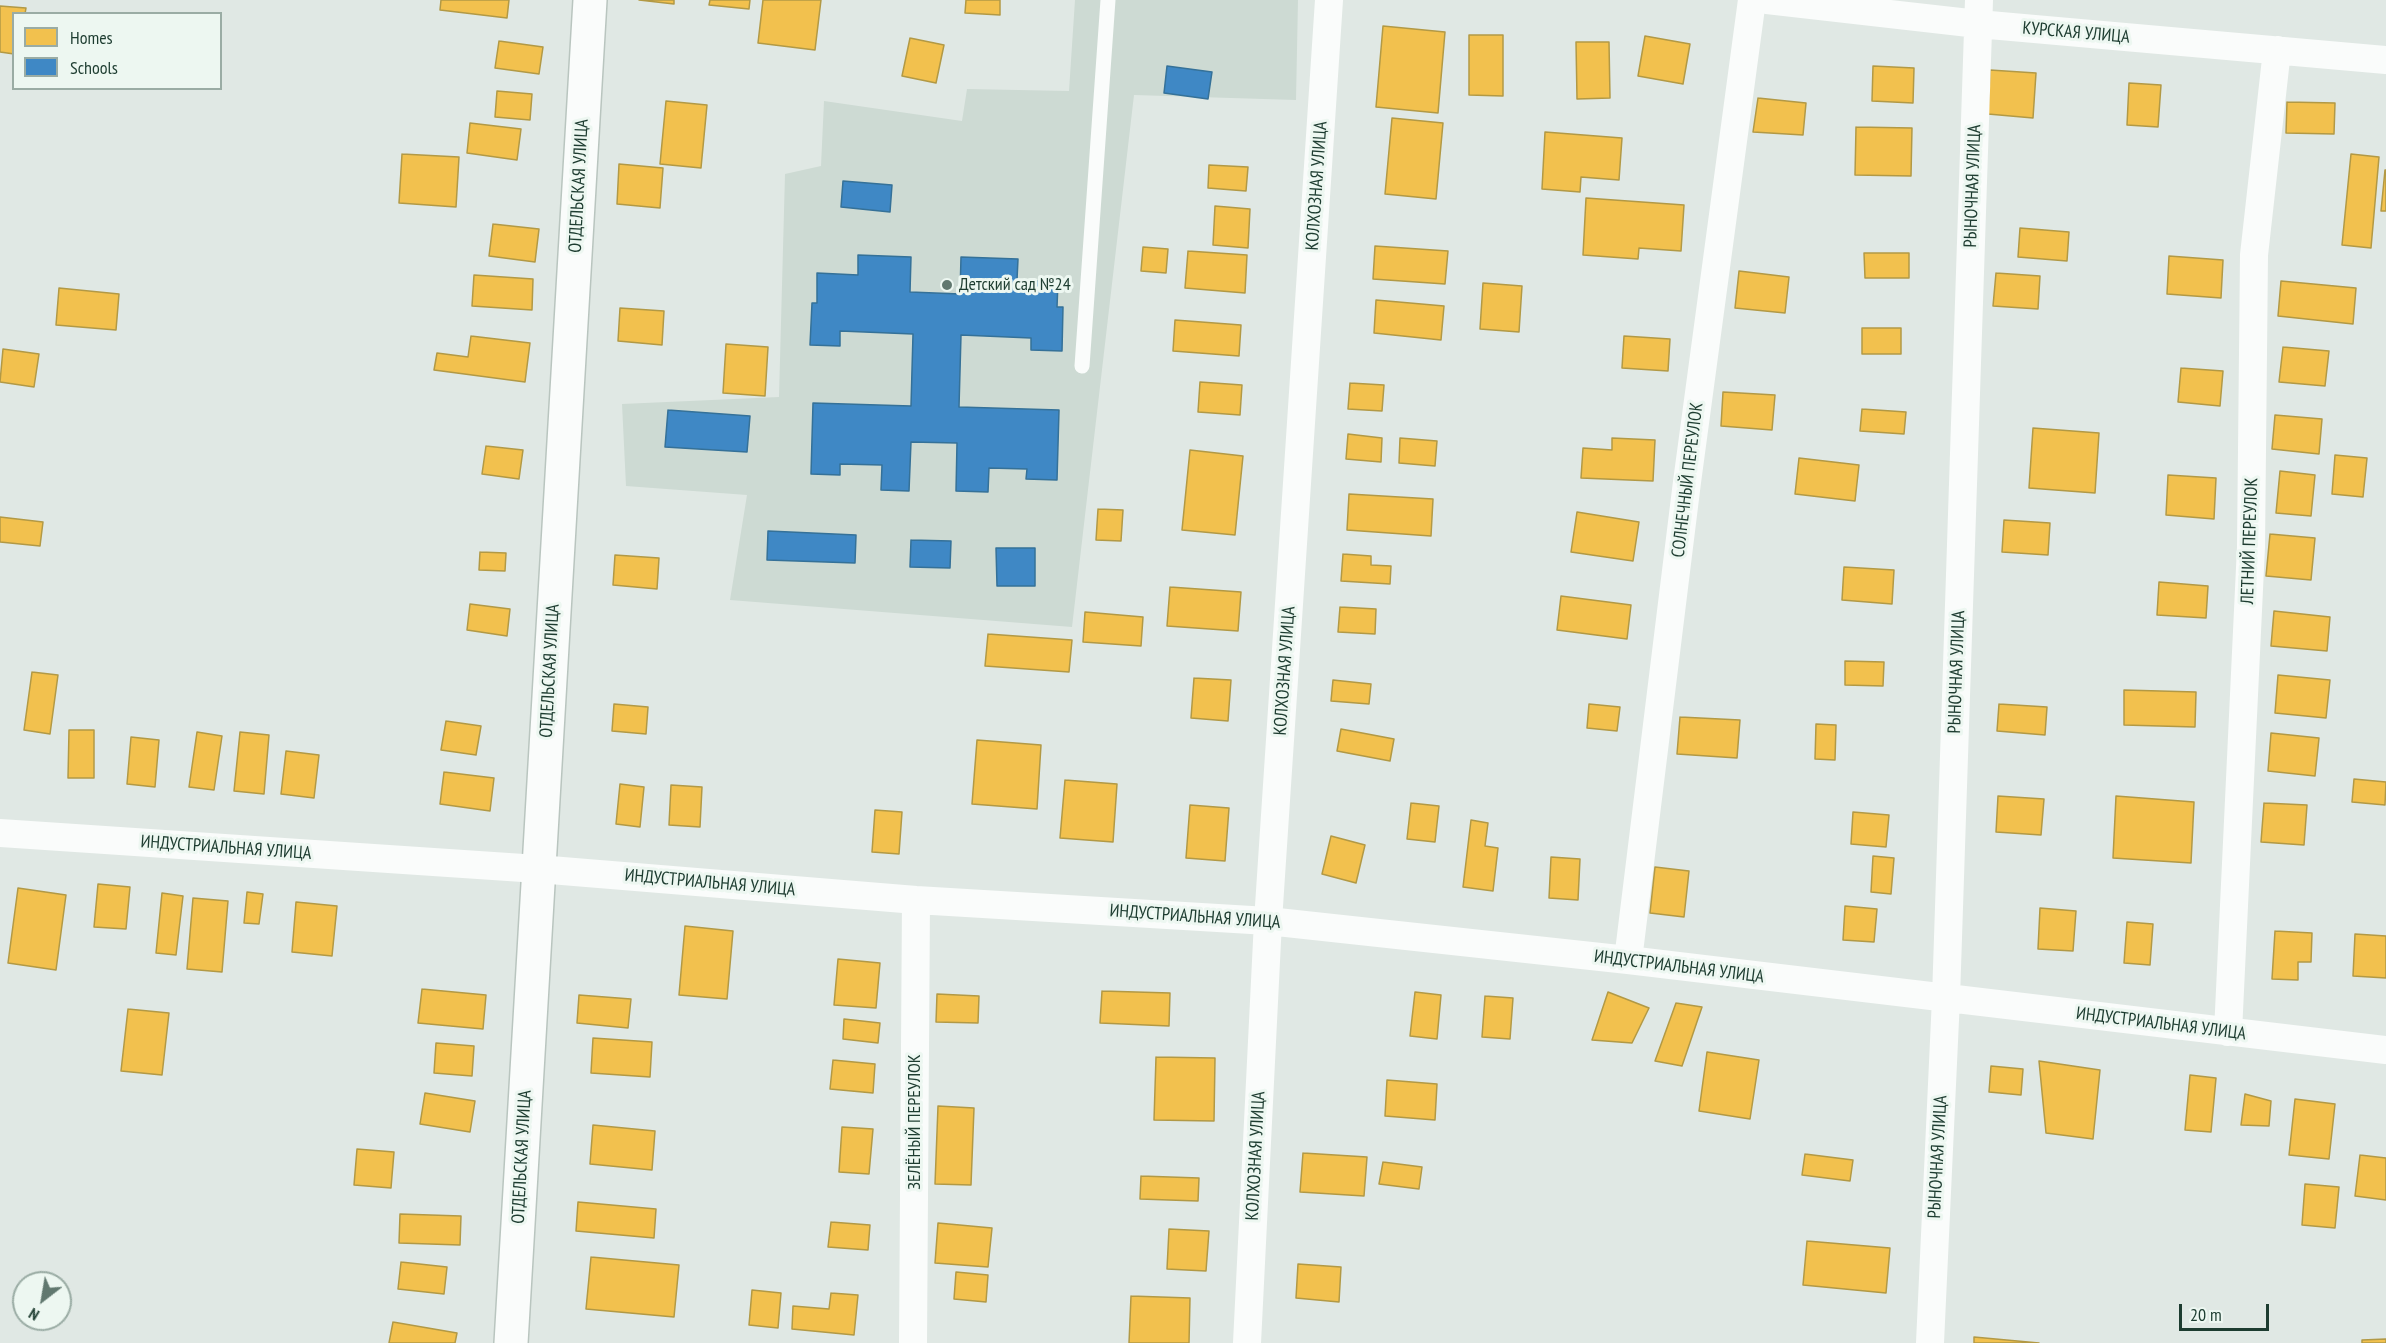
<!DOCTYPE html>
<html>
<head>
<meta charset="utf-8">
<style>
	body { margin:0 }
	#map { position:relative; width:2386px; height:1343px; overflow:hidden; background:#e0e8e4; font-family:"PT Sans Narrow",sans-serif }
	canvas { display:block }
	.legend { position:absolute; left:12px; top:12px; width:210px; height:78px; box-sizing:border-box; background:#edf7f1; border:2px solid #9aaca4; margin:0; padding:8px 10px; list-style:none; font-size:18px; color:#1d3c30 }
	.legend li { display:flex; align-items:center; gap:12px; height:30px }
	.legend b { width:30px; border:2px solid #9aaca4 }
	.north { position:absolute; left:12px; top:1271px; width:60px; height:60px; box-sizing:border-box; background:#edf7f1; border:2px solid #9aaca4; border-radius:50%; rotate:211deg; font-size:16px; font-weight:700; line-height:24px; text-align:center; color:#1d3c30 }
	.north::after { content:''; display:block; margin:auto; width:21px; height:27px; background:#61786f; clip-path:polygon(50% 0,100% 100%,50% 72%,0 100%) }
	.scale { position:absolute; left:2179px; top:1304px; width:90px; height:27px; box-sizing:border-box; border:3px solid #1d3c30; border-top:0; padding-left:8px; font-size:18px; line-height:21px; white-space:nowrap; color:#1d3c30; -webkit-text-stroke:4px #edf7f1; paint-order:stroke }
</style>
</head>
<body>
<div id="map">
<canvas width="2386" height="1343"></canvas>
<ul class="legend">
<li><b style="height:16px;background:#f2c14e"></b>Homes</li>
<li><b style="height:16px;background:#3f88c5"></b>Schools</li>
</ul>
<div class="north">N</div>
<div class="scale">20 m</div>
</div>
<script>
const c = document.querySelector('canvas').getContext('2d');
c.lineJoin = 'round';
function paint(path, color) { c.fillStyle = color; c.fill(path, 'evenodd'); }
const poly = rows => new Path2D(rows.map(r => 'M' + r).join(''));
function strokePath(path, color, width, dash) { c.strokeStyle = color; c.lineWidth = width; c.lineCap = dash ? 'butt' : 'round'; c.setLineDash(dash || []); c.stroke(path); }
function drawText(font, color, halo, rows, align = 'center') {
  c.font = font + ' "PT Sans Narrow",sans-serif'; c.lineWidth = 6; c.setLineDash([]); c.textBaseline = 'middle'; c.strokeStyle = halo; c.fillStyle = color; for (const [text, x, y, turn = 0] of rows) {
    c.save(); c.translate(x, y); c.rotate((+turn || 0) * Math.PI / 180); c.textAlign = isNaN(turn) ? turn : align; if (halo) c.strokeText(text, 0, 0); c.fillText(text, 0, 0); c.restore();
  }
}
paint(poly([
	[1075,0,1298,0,1296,100,1134,95,1072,627,730,600,747,495,626,486,622,404,779,397,785,174,821,166,824,101,962,121,967,89,1069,91]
]), '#cddad3');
const homes = poly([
	[441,0,509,0,507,18,440,10,441,0],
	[639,0,674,0,674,4,639,0],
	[710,0,750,0,749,9,709,5,710,0],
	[763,0,821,0,815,50,758,43,763,0],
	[966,0,1000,0,1000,15,965,13,966,0],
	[0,6,26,8,25,14,14,14,14,54,0,52,0,6],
	[1383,26,1445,32,1438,113,1376,107,1383,26],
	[1469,35,1503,35,1503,96,1469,95,1469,35],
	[1645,36,1690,44,1683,84,1638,76,1645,36],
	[910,38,944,45,936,83,902,76,910,38],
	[499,41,543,47,539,74,495,68,499,41],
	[1576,42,1609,42,1610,98,1577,99,1576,42],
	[1873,66,1914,68,1913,103,1872,101,1873,66],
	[1990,70,2036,73,2033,118,1988,114,1990,70],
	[2129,83,2161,85,2158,127,2127,125,2129,83],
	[497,91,532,94,530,120,495,117,497,91],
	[1758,98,1806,103,1803,135,1753,132,1758,98],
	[666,101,707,105,701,168,660,164,666,101],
	[2287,102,2335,103,2334,134,2286,133,2287,102],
	[1392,118,1443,123,1436,199,1385,194,1392,118],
	[470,123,521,129,517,160,467,153,470,123],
	[1856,127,1912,128,1911,176,1855,175,1856,127],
	[1545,132,1622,138,1619,180,1581,177,1580,192,1542,189,1545,132],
	[402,154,459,157,456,207,399,203,402,154],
	[2351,154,2379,157,2371,248,2342,245,2351,154],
	[619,164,663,168,660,208,617,204,619,164],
	[1209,165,1248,167,1246,191,1208,188,1209,165],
	[2385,170,2386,170,2386,211,2381,211,2385,170],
	[1586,198,1684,205,1681,251,1639,248,1638,259,1583,255,1586,198],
	[1215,206,1250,209,1248,248,1213,245,1215,206],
	[493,224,539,229,535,262,489,256,493,224],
	[2020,228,2069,232,2067,261,2018,257,2020,228],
	[1375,246,1448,251,1445,284,1373,279,1375,246],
	[1143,247,1168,249,1166,273,1141,271,1143,247],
	[1188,251,1247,255,1245,293,1185,288,1188,251],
	[1864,253,1909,253,1909,278,1865,278,1864,253],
	[2169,256,2223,260,2221,298,2167,294,2169,256],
	[1739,271,1789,277,1785,313,1735,308,1739,271],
	[1996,273,2040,276,2038,309,1993,306,1996,273],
	[474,275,533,279,532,310,472,306,474,275],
	[2281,281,2356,288,2353,324,2278,316,2281,281],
	[1483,283,1522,286,1519,332,1480,329,1483,283],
	[59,288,119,294,116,330,56,325,59,288],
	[1376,300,1444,306,1441,340,1374,333,1376,300],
	[620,308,664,311,662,345,618,341,620,308],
	[1175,320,1241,325,1239,356,1173,351,1175,320],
	[1862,328,1901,328,1901,354,1862,354,1862,328],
	[471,336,530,343,525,382,434,370,437,353,468,357,471,336],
	[1624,336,1670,339,1668,371,1622,368,1624,336],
	[726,344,768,347,765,396,723,393,726,344],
	[2283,347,2329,351,2325,386,2279,382,2283,347],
	[3,349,39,354,34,387,0,382,3,349],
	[2181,368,2223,371,2220,406,2178,402,2181,368],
	[1200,382,1242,385,1240,415,1198,412,1200,382],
	[1350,383,1384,385,1382,411,1348,409,1350,383],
	[1723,392,1775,395,1772,430,1721,426,1723,392],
	[1862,409,1906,412,1904,434,1860,431,1862,409],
	[2275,415,2322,419,2319,454,2272,449,2275,415],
	[2033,428,2099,433,2095,493,2029,488,2033,428],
	[1348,434,1382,438,1381,462,1346,459,1348,434],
	[1400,438,1437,441,1435,466,1399,463,1400,438],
	[1612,438,1655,440,1653,481,1581,478,1583,448,1612,450,1612,438],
	[486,446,523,450,519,479,482,474,486,446],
	[1190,450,1243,456,1235,535,1182,530,1190,450],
	[2335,455,2367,458,2363,497,2332,494,2335,455],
	[1799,458,1859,465,1855,501,1795,494,1799,458],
	[2280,471,2315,475,2311,516,2276,513,2280,471],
	[2168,475,2216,478,2214,519,2166,515,2168,475],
	[1349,494,1433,499,1431,536,1347,530,1349,494],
	[1098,509,1123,510,1121,541,1096,540,1098,509],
	[1577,512,1639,522,1633,561,1571,552,1577,512],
	[0,517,43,522,40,546,0,542,0,517],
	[2004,520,2050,523,2048,555,2002,552,2004,520],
	[2270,534,2315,538,2311,580,2266,576,2270,534],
	[480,552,506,553,505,571,479,570,480,552],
	[1343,554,1371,556,1371,565,1391,566,1390,584,1341,581,1343,554],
	[615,555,659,558,657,589,613,585,615,555],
	[1844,567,1894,570,1892,604,1842,600,1844,567],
	[2159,582,2208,586,2206,618,2157,615,2159,582],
	[1170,587,1241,592,1238,631,1167,626,1170,587],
	[1561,596,1631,605,1627,639,1557,630,1561,596],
	[470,604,510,609,507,636,467,630,470,604],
	[1340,607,1376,609,1375,634,1338,632,1340,607],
	[2274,611,2330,617,2327,651,2271,646,2274,611],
	[1085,612,1143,617,1141,646,1083,642,1085,612],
	[988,634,1072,640,1069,672,985,666,988,634],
	[1845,661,1884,662,1883,686,1845,685,1845,661],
	[32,672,58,675,50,734,24,730,32,672],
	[2278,675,2330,680,2326,718,2275,713,2278,675],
	[1194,678,1231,680,1228,721,1191,718,1194,678],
	[1333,680,1371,684,1369,704,1331,701,1333,680],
	[2124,690,2196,692,2195,727,2124,725,2124,690],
	[614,704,648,707,646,734,612,731,614,704],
	[1589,704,1620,707,1617,731,1587,728,1589,704],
	[1999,704,2047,707,2045,735,1997,731,1999,704],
	[1680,717,1740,720,1737,758,1677,754,1680,717],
	[446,721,481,726,476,755,441,750,446,721],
	[1816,724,1836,725,1835,760,1815,759,1816,724],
	[1341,729,1394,739,1390,761,1337,751,1341,729],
	[69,730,94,730,94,778,68,778,69,730],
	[197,732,222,736,214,790,189,787,197,732],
	[240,732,269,735,264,794,234,791,240,732],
	[2271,733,2319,738,2315,776,2268,771,2271,733],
	[131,737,159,740,155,787,127,784,131,737],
	[977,740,1041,745,1037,809,972,804,977,740],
	[286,751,319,755,314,798,281,794,286,751],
	[444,772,494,778,490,811,440,804,444,772],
	[2354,779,2386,782,2385,805,2352,802,2354,779],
	[1065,780,1117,784,1113,842,1060,838,1065,780],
	[620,784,644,787,640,827,616,824,620,784],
	[671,785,702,787,700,827,669,825,671,785],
	[1998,796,2044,799,2041,835,1996,832,1998,796],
	[2116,796,2194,802,2191,863,2113,858,2116,796],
	[1411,803,1439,806,1435,842,1407,839,1411,803],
	[2264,803,2307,805,2304,845,2261,842,2264,803],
	[1190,805,1229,808,1225,861,1186,858,1190,805],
	[875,810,902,812,899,854,872,852,875,810],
	[1853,812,1889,815,1886,847,1851,844,1853,812],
	[1471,820,1488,823,1485,846,1498,848,1493,891,1463,887,1471,820],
	[1331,836,1365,845,1356,883,1322,874,1331,836],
	[1873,856,1894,858,1891,894,1871,892,1873,856],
	[1551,857,1580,859,1578,900,1549,898,1551,857],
	[1655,867,1689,871,1684,917,1650,913,1655,867],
	[98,884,130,887,126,929,94,927,98,884],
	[18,888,66,895,56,970,8,963,18,888],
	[247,892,263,894,259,924,244,923,247,892],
	[162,893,183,896,176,955,156,953,162,893],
	[193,898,228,901,222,972,187,969,193,898],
	[296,902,337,906,332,956,292,952,296,902],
	[1845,906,1877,909,1874,942,1843,940,1845,906],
	[2040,908,2076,911,2073,951,2038,949,2040,908],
	[2127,922,2153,924,2150,965,2124,963,2127,922],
	[685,926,733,931,727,999,679,995,685,926],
	[2275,931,2312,933,2311,962,2298,962,2298,980,2272,979,2275,931],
	[2355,934,2386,936,2386,978,2353,976,2355,934],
	[838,959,880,963,876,1008,834,1005,838,959],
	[422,989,486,995,483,1029,418,1023,422,989],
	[1102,991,1170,993,1169,1026,1100,1023,1102,991],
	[1415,992,1441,995,1437,1039,1410,1036,1415,992],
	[1608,992,1649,1008,1632,1043,1592,1040,1608,992],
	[937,994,979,996,978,1023,936,1022,937,994],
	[579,995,631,999,628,1028,577,1023,579,995],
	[1485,996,1513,998,1510,1039,1482,1037,1485,996],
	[1676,1003,1702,1007,1682,1066,1655,1061,1676,1003],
	[128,1009,169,1013,162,1075,121,1071,128,1009],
	[844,1019,880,1023,878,1043,843,1039,844,1019],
	[593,1038,652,1042,650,1077,591,1073,593,1038],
	[436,1043,474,1046,472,1076,434,1073,436,1043],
	[1707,1052,1759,1060,1750,1119,1699,1111,1707,1052],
	[1156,1057,1215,1058,1214,1121,1154,1120,1156,1057],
	[833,1060,875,1064,873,1093,830,1089,833,1060],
	[2039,1061,2100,1070,2093,1139,2046,1133,2039,1061],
	[1991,1066,2023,1069,2021,1095,1989,1092,1991,1066],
	[2190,1075,2216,1078,2211,1132,2185,1130,2190,1075],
	[1387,1080,1437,1084,1435,1120,1385,1116,1387,1080],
	[425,1093,475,1101,470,1132,420,1124,425,1093],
	[2245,1094,2271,1101,2269,1126,2241,1125,2245,1094],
	[2295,1099,2335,1104,2329,1159,2289,1155,2295,1099],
	[938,1106,974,1108,971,1185,935,1184,938,1106],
	[593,1125,655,1131,652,1170,590,1164,593,1125],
	[842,1127,873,1129,869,1174,839,1172,842,1127],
	[357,1149,394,1152,391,1188,354,1185,357,1149],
	[1303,1153,1367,1157,1364,1196,1300,1192,1303,1153],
	[1805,1154,1853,1160,1850,1181,1802,1175,1805,1154],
	[2360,1155,2386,1158,2386,1200,2355,1196,2360,1155],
	[1383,1162,1422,1167,1419,1189,1379,1184,1383,1162],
	[1141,1176,1199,1178,1198,1201,1140,1199,1141,1176],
	[2305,1184,2339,1187,2335,1228,2302,1225,2305,1184],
	[578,1202,656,1209,654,1238,576,1231,578,1202],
	[400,1214,461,1216,460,1245,399,1243,400,1214],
	[831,1222,870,1225,868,1250,828,1247,831,1222],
	[938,1223,992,1228,988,1267,935,1263,938,1223],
	[1169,1229,1209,1231,1206,1271,1167,1269,1169,1229],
	[1807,1241,1890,1248,1886,1293,1803,1285,1807,1241],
	[591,1257,679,1265,674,1317,586,1309,591,1257],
	[401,1262,447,1267,444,1294,398,1289,401,1262],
	[1298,1264,1341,1267,1339,1302,1296,1298,1298,1264],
	[956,1272,988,1275,986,1302,954,1299,956,1272],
	[752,1290,781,1293,778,1328,749,1325,752,1290],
	[831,1293,858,1295,854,1335,792,1329,793,1306,829,1309,831,1293],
	[1131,1296,1190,1298,1189,1343,1129,1343,1131,1296],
	[393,1322,457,1333,455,1343,389,1343,393,1322],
	[1974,1337,2039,1343,1974,1343,1974,1337],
	[2386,1339,2386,1343,2362,1343,2362,1340,2386,1339]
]);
paint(homes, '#f2c14e');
strokePath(homes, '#b29945', 1.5);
const schools = poly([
	[1167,66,1212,72,1208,99,1164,93,1167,66],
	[843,181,892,185,890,212,841,207,843,181],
	[858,255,911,257,910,292,960,294,961,257,1018,259,1017,280,1058,282,1057,307,1063,307,1062,351,1031,350,1031,338,961,335,959,407,1059,410,1057,480,1026,479,1027,469,989,468,988,492,956,491,957,443,911,442,909,491,881,490,882,465,840,464,840,475,811,474,813,403,911,406,913,334,840,331,840,346,810,345,812,303,817,303,817,273,858,275,858,255],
	[668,410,750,416,747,452,665,447,668,410],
	[768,531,856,535,855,563,767,560,768,531],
	[911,540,951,541,950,568,910,567,911,540],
	[996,548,1035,548,1035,586,997,586,996,548]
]);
paint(schools, '#3f88c5');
strokePath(schools, '#357198', 1.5);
const secondary = poly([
	[511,1343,590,0]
]);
strokePath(secondary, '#b9c5bf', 36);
strokePath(poly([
	[1082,366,1108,0]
]), '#fafcfb', 15);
strokePath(poly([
	[1767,0,1978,24,2386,60],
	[0,833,538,869,916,900,1268,921,1628,960,2386,1050],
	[1628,960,1687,482,1752,0],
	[2228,1032,2251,547,2254,255,2277,50],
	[913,1343,916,900],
	[1247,1343,1268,921,1329,0],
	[1930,1343,1946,998,1979,0]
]), '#fafcfb', 28);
strokePath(secondary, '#fafcfb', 33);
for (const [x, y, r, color] of [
	[947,285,6,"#61786f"]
]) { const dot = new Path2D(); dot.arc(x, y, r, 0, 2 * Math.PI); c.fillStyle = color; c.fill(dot); strokePath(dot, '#edf7f1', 2); }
drawText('18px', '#1d3c30', '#edf7f1', [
	["КУРСКАЯ УЛИЦА",2076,33,5],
	["ОТДЕЛЬСКАЯ УЛИЦА",579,186,-87],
	["КОЛХОЗНАЯ УЛИЦА",1317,186,-86],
	["РЫНОЧНАЯ УЛИЦА",1973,186,-88],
	["СОЛНЕЧНЫЙ ПЕРЕУЛОК",1688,480,-83],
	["ЛЕТНИЙ ПЕРЕУЛОК",2250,541,-88],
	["ОТДЕЛЬСКАЯ УЛИЦА",550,671,-87],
	["КОЛХОЗНАЯ УЛИЦА",1285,671,-86],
	["РЫНОЧНАЯ УЛИЦА",1957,672,-88],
	["ИНДУСТРИАЛЬНАЯ УЛИЦА",226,848,4],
	["ИНДУСТРИАЛЬНАЯ УЛИЦА",710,883,5],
	["ИНДУСТРИАЛЬНАЯ УЛИЦА",1195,917,4],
	["ИНДУСТРИАЛЬНАЯ УЛИЦА",1679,967,7],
	["ИНДУСТРИАЛЬНАЯ УЛИЦА",2161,1024,7],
	["ЗЕЛЁНЫЙ ПЕРЕУЛОК",915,1122,-90],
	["КОЛХОЗНАЯ УЛИЦА",1256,1156,-87],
	["ОТДЕЛЬСКАЯ УЛИЦА",522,1157,-87],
	["РЫНОЧНАЯ УЛИЦА",1938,1157,-87]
]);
drawText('18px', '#1d3c30', '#edf7f1', [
	["Детский сад №24",959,285]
], 'left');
</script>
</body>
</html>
